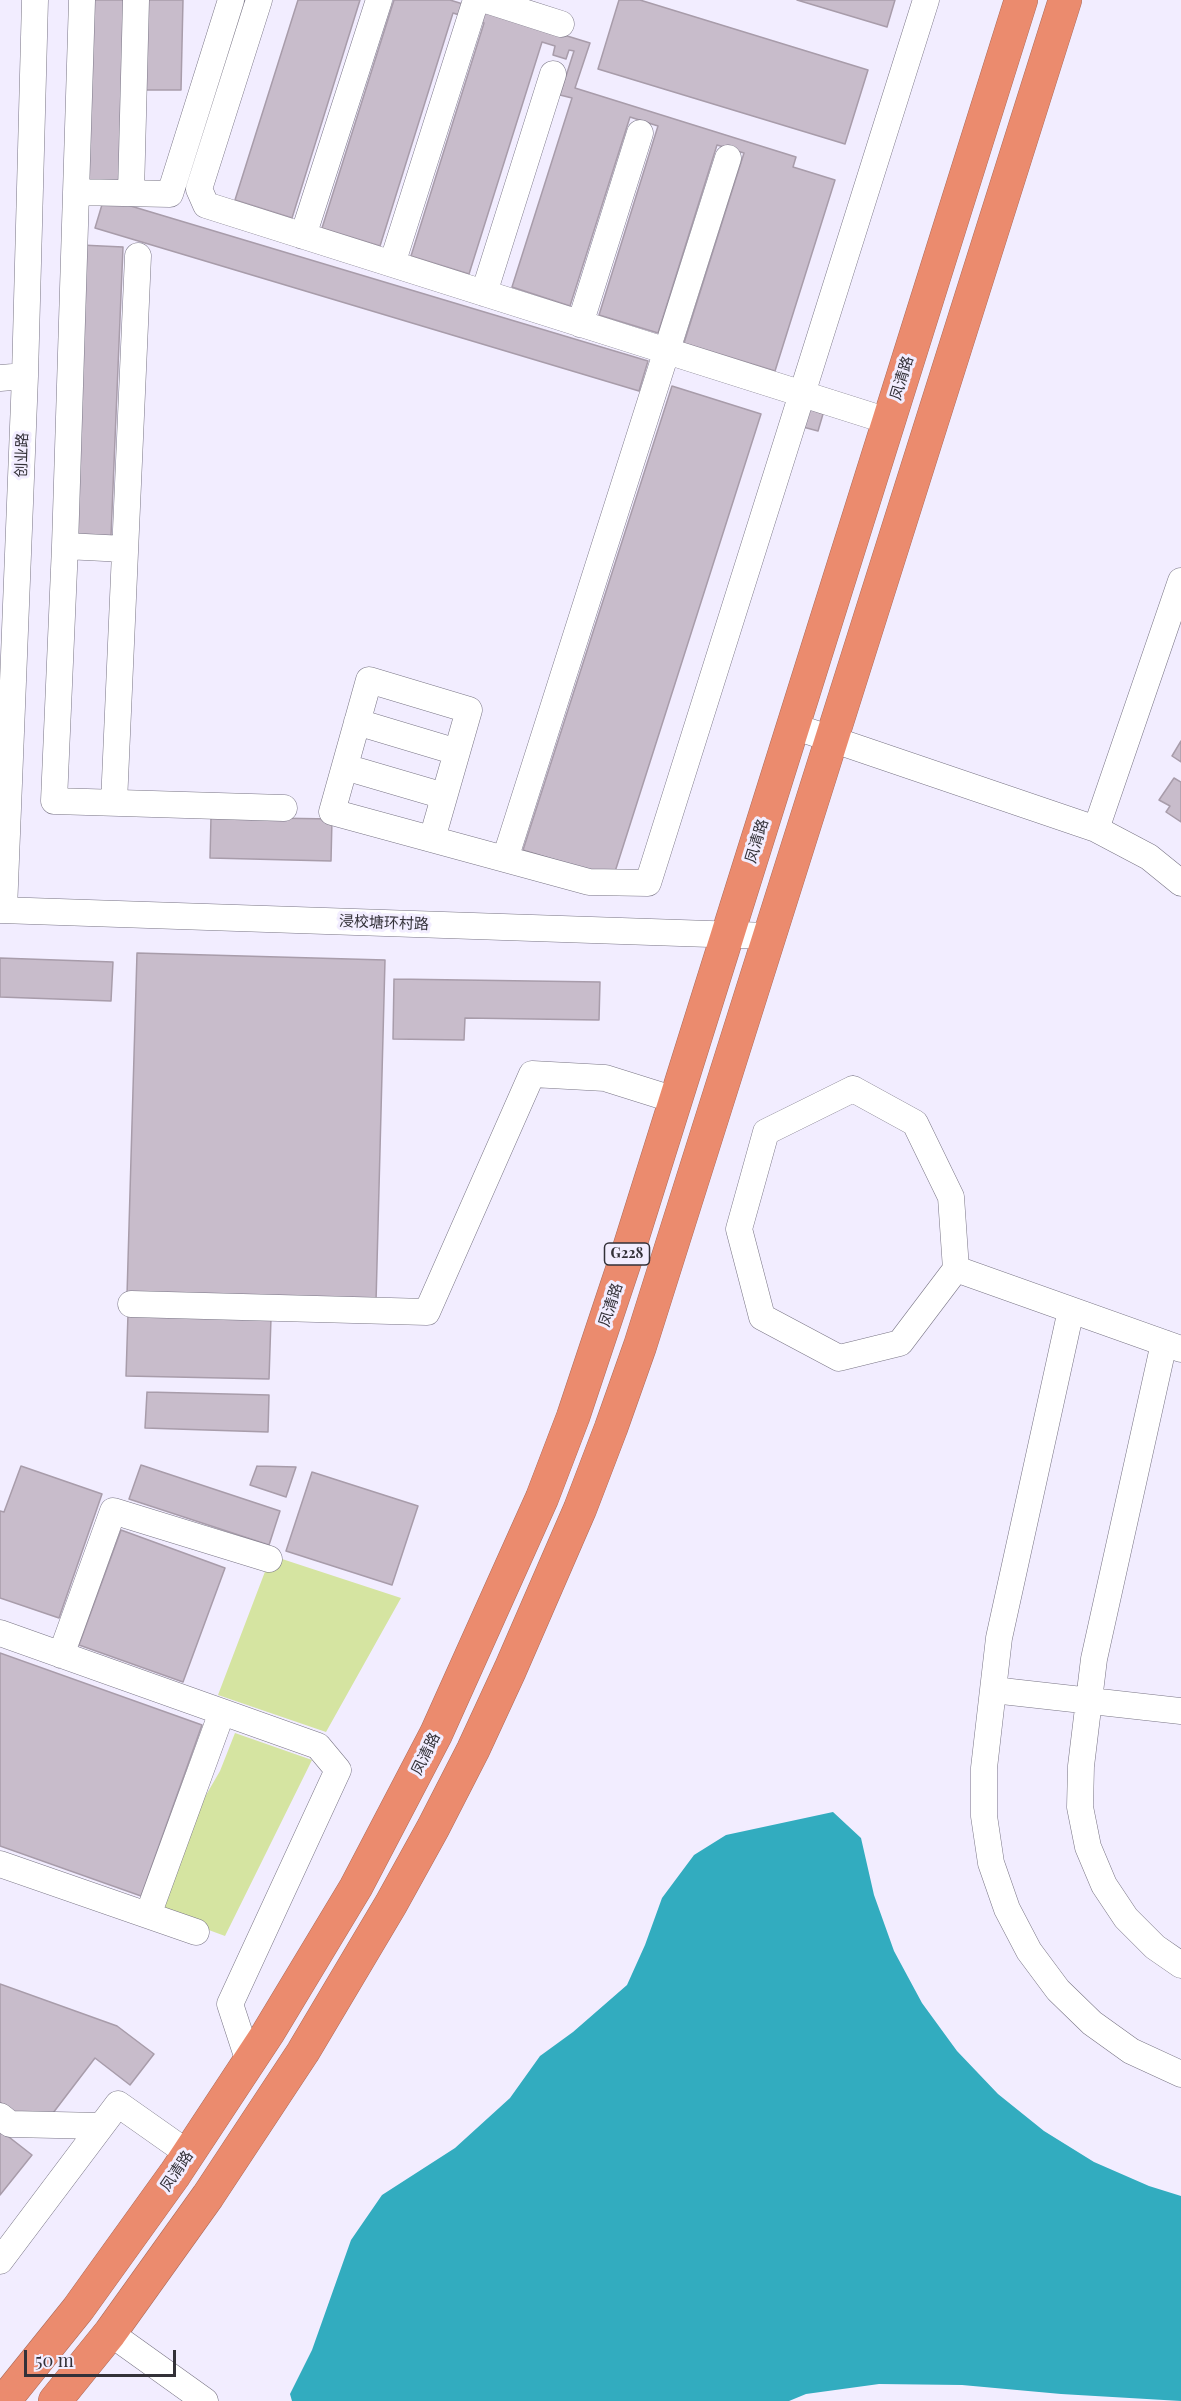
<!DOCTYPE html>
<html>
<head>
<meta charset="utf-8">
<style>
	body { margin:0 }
	#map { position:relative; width:1181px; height:2401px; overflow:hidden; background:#f2edff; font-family:"Playfair Display",serif }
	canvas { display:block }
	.scale { position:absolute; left:24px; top:2350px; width:152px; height:27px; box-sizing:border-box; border:3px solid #333138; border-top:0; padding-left:8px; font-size:18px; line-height:21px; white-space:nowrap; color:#333138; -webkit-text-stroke:4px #f2edff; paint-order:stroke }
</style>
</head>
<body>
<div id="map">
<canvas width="1181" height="2401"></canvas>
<div class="scale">50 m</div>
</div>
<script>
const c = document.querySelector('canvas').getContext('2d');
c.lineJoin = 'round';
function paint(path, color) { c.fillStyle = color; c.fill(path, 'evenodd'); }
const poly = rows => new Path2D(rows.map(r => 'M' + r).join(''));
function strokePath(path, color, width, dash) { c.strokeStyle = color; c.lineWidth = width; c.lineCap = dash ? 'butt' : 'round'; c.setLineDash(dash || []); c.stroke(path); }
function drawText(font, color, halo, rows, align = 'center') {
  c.font = font + ' "Playfair Display","Noto Sans SC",serif'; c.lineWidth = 6; c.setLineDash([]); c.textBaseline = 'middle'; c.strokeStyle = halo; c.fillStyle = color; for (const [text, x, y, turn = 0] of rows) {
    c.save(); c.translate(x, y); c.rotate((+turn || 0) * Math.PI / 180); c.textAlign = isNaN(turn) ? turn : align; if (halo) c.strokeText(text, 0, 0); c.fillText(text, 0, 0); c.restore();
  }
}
paint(poly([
	[279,1558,401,1598,326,1732,218,1695,266,1569],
	[235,1733,312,1760,225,1936,160,1912,188,1826,220,1771]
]), '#d5e4a1');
paint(poly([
	[833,1812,861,1838,874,1895,894,1951,922,2003,957,2051,998,2094,1044,2131,1094,2162,1149,2186,1181,2196,1181,2401,1061,2394,962,2385,879,2384,806,2394,789,2401,292,2401,290,2394,312,2350,351,2240,382,2195,455,2148,510,2098,540,2056,573,2032,627,1985,645,1945,662,1898,694,1855,726,1835]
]), '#32acbf');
const building = poly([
	[86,0,127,0,122,187,81,186,86,0],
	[145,0,183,0,181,90,142,90,145,0],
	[298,0,360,0,292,218,235,200,298,0],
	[394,0,450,0,590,43,575,88,796,157,793,167,835,180,775,371,684,343,744,153,717,145,658,333,599,315,658,126,630,117,570,306,512,287,572,98,560,95,574,51,569,50,566,59,553,55,555,46,542,42,469,274,411,256,484,23,453,13,380,246,322,228,394,0],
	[619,0,640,0,868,70,845,144,598,69,619,0],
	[797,0,895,0,887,27,797,0],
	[104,198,648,361,639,391,95,228,104,198],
	[81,245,123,247,111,536,69,535,81,245],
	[672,386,761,414,613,878,523,850,672,386],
	[809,409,823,414,818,431,803,427,809,409],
	[1181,741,1181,762,1172,756,1181,741],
	[1174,778,1181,782,1181,822,1166,812,1170,806,1159,800,1174,778],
	[211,817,332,819,331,861,210,858,211,817],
	[137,953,385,960,376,1302,127,1295,137,953],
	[0,958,113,962,111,1001,0,997,0,958],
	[394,979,600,982,599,1020,465,1018,464,1040,393,1039,394,979],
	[128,1314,271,1318,269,1379,126,1376,128,1314],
	[147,1392,269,1395,268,1432,145,1428,147,1392],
	[141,1465,280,1511,269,1545,129,1499,141,1465],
	[21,1466,102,1494,59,1618,0,1598,0,1511,4,1512,21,1466],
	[257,1466,296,1467,286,1497,250,1485,257,1466],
	[312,1472,418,1506,392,1585,286,1551,312,1472],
	[121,1530,225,1568,183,1682,79,1645,121,1530],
	[0,1653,202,1725,141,1896,0,1846,0,1653],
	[0,1984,117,2026,154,2054,130,2085,95,2058,53,2113,13,2113,0,2102,0,1984],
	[0,2130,32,2155,0,2195,0,2130]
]);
paint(building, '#c8bccb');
strokePath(building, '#a89caa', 1.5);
const minor = poly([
	[82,0,65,546,54,801,284,808],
	[259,0,199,189,206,205,888,421],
	[486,0,561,24],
	[76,192,170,194,231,0],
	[131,193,136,0],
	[303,236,379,0],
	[392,264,476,0],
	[484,293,553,74],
	[580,324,640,133],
	[0,378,25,376],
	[65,546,125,549],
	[357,722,457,752],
	[793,726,1096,829,1149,857,1181,883],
	[345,767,444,796],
	[114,803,138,256],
	[1096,829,1181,581],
	[432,839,469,710,369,680,332,812,589,882,648,883,926,0],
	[505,859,728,158],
	[0,910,769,936],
	[4,910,25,376,35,0],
	[853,1089,915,1123,951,1197,956,1269,900,1343,839,1358,762,1317,739,1229,766,1132,853,1089],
	[956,1269,1181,1349],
	[131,1304,427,1312,532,1074,605,1078,675,1100],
	[1071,1310,999,1638,984,1768,984,1816,991,1863,1007,1909,1029,1951,1058,1990,1092,2023,1131,2051,1181,2074],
	[1164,1343,1094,1659,1081,1766,1080,1807,1088,1847,1104,1885,1126,1918,1155,1947,1181,1965],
	[0,1633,318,1746,338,1770,230,2004,249,2062],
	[61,1655,113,1511,269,1559],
	[993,1690,1181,1711],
	[0,1864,196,1932],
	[148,1915,222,1712],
	[0,2116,10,2124,101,2126],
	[0,2261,118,2104,189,2154],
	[110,2333,205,2401]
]);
const highway = poly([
	[4,2401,78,2309,175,2174,268,2033,356,1887,436,1734,542,1498,573,1417,627,1255,1021,0],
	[55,2401,110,2333,208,2196,303,2052,391,1904,433,1828,473,1750,510,1670,580,1509,611,1428,640,1346,1065,0]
]);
strokePath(minor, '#797585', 27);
strokePath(highway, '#ab6c5b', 34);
strokePath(minor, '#fff', 26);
strokePath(highway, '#eb8b6e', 33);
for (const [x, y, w] of [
	[627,1254,45]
]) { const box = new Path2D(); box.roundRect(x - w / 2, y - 11, w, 22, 4.5); c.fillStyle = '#f2edff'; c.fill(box); strokePath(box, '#333138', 1.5); }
drawText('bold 14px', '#333138', null, [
	["G228",627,1254]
]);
drawText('15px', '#333138', '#f2edff', [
	["凤清路",902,378,-73],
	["创业路",22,455,-88],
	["凤清路",757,841,-73],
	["浸校塘环村路",384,923,2],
	["凤清路",611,1305,-72],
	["凤清路",426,1754,-64],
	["凤清路",177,2171,-56]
]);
</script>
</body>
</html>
